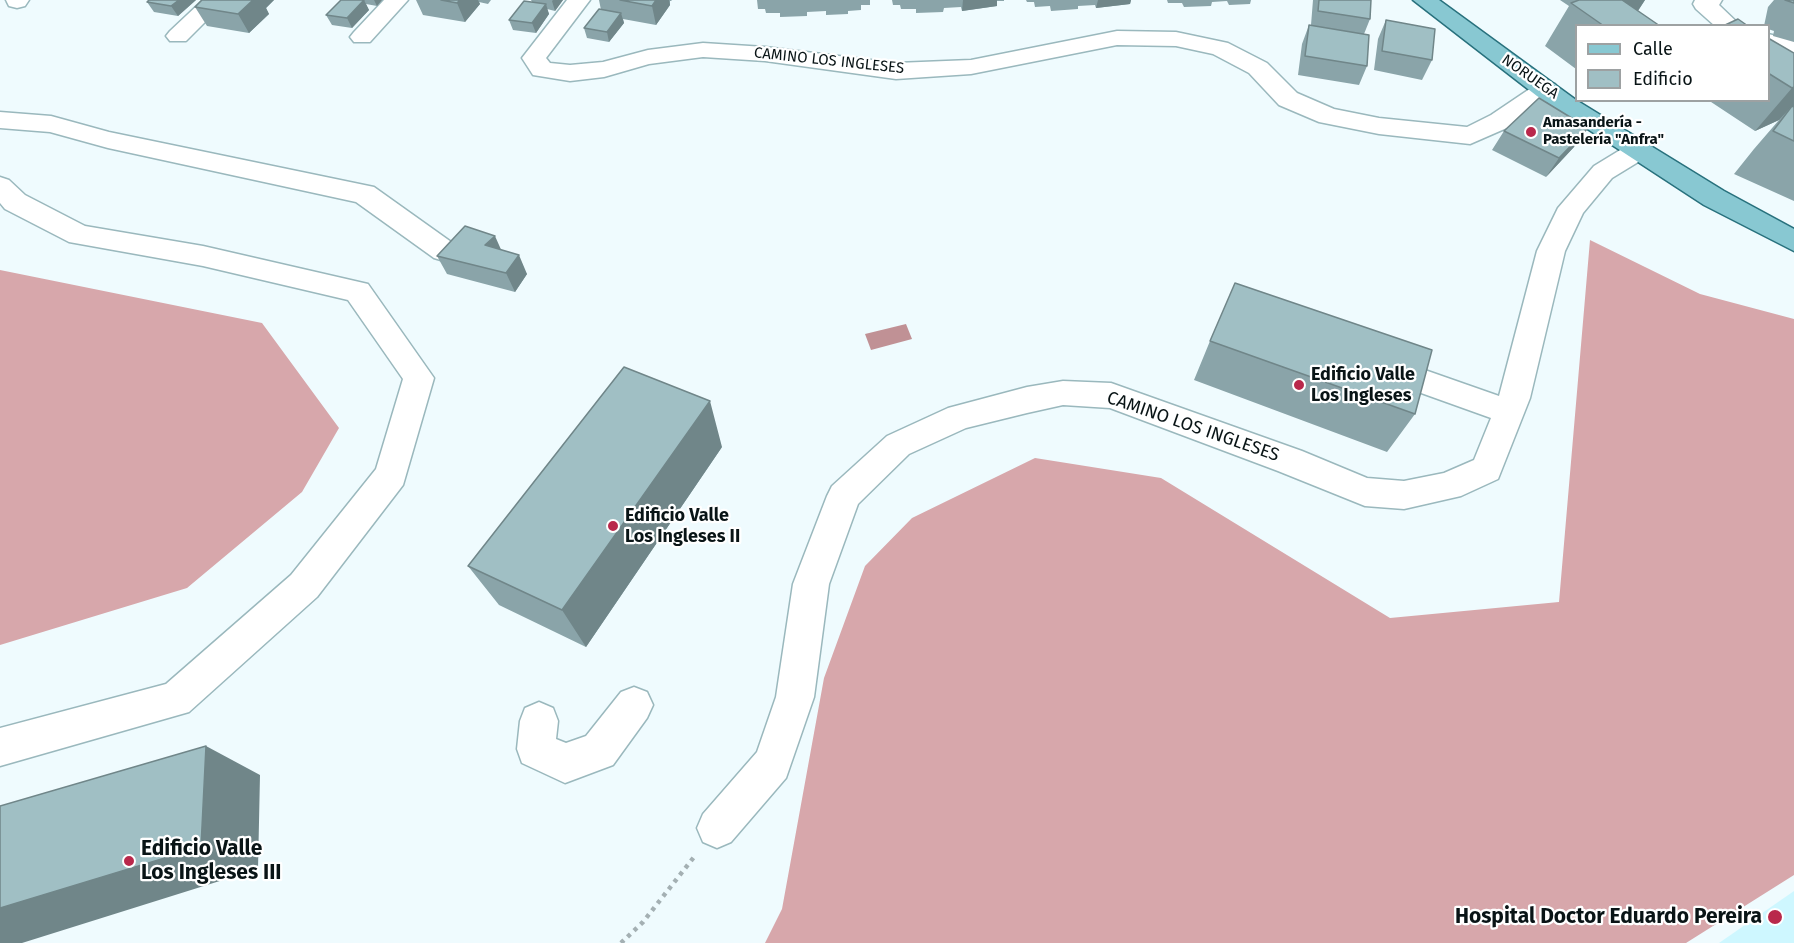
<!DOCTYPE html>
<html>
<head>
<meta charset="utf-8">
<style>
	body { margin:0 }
	#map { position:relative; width:1794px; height:943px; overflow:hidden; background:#effbfe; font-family:"Fira Sans",sans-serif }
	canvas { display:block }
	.legend { position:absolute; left:1575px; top:24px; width:195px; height:78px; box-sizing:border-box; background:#fff; border:2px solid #9da1a2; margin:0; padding:8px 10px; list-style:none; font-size:18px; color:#091416 }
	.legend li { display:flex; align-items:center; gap:12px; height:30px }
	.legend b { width:30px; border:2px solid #9da1a2 }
</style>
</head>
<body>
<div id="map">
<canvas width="1794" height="943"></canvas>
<ul class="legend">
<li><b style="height:8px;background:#88c8d2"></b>Calle</li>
<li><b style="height:16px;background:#a0bfc4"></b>Edificio</li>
</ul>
</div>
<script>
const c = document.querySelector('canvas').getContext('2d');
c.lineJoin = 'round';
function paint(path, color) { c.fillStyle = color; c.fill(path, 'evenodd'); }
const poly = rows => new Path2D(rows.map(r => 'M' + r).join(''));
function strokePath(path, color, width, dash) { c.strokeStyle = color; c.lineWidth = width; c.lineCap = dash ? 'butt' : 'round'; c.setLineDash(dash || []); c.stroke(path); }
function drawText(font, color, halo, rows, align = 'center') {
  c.font = font + ' "Fira Sans",sans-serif'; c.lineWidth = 4.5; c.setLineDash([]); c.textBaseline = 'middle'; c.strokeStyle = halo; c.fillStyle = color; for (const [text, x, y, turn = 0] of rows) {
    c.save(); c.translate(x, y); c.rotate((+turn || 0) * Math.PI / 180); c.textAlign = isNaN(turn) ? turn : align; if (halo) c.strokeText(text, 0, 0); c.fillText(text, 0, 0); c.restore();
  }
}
paint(poly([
	[1794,891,1794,943,1719,943]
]), '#cef7ff');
paint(poly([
	[1590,240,1700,294,1794,319,1794,875,1686,943,765,943,782,909,824,678,865,566,912,518,1035,458,1161,478,1390,618,1559,602],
	[0,270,262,323,339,428,302,492,187,588,0,645]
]), '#d7a7ab');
paint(poly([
	[906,324,912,339,871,350,865,334]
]), '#c09195');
const minor = poly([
	[6,0,29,0,25,6,17,8,9,6,6,0],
	[203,0,227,0,186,41,170,41,166,36,170,31,203,0],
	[384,0,408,0,370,42,354,42,350,37,354,32,384,0],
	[567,0,590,0,546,58,550,63,570,65,603,62,648,50,703,43,765,47,896,63,971,60,1117,31,1176,32,1228,43,1267,63,1297,93,1334,109,1379,118,1467,127,1491,115,1537,84,1546,82,1555,84,1558,90,1555,96,1509,127,1470,144,1379,134,1319,122,1279,105,1249,73,1213,54,1176,46,1117,45,971,74,896,79,765,61,703,57,649,64,604,77,570,81,533,75,522,58,567,0],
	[1695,0,1722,0,1719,5,1741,26,1715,26,1696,9,1693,4,1695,0],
	[1768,34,1794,40,1794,54,1768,48,1768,34],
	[0,112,51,116,109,132,374,187,454,244,458,251,454,258,444,261,434,258,356,202,108,148,50,132,0,128,0,112],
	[1639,141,1648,144,1652,150,1648,156,1612,178,1583,213,1565,251,1530,398,1498,479,1461,496,1404,509,1365,506,1278,471,1110,408,1063,405,1027,413,966,428,909,454,858,504,829,584,814,697,786,778,731,842,717,848,703,842,697,828,703,814,757,752,776,697,793,584,827,496,832,486,887,436,948,408,1027,387,1063,381,1111,383,1302,451,1367,478,1404,481,1444,473,1474,460,1491,418,1371,375,1367,367,1371,359,1382,355,1499,396,1537,251,1558,208,1594,166,1630,144,1639,141],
	[0,177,9,180,25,195,85,226,203,246,368,284,434,378,403,485,317,597,189,712,0,766,0,728,166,684,291,575,376,469,403,379,348,300,203,266,69,242,5,209,0,203,0,177],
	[634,687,647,692,653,705,647,718,613,765,565,783,522,763,517,749,520,721,525,708,539,702,553,708,558,721,556,739,566,743,586,736,621,692,634,687]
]);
const major = poly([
	[1413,0,1439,0,1576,100,1724,191,1794,229,1794,251,1704,205,1537,96,1413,0]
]);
strokePath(minor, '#9ab8bd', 3);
strokePath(major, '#28717d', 3);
strokePath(poly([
	[621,943,643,922,694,857]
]), '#a4b0b3', 4.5, [4, 5]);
paint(minor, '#fff');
paint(major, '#88c8d2');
paint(poly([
	[149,0,196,0,178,16,154,12,147,2],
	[202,0,274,0,266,8,269,14,249,33,207,26,195,7],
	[341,0,382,0,377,6,366,4,369,10,352,28,332,25,326,15],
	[416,0,491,0,488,4,479,2,480,4,465,22,423,15],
	[531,0,563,0,555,11,547,9,549,14,536,33,513,30,509,20,532,2],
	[599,0,672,0,671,1,670,1,670,5,656,25,623,19,624,23,609,42,587,38,584,28,601,10],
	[757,0,870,0,870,5,861,5,861,10,848,11,848,14,826,15,826,11,807,12,807,16,780,17,780,13,766,13,765,9,758,9],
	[892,0,1004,0,1004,1,997,1,997,6,962,11,961,7,944,8,943,12,916,13,916,9,901,9,900,5,893,5],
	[1026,0,1131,0,1130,4,1096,8,1095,5,1078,6,1078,9,1051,11,1050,6,1035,7,1034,2,1027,2],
	[1167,0,1262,0,1251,0,1250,4,1229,5,1227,1,1212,2,1211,6,1184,7,1182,3,1168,3],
	[1313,0,1371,0,1370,19,1364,34,1367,66,1359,85,1298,75,1302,44,1309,25,1311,25],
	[1560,0,1645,0,1638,11,1660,26,1576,26,1576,69,1545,46,1569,6],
	[1774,0,1794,0,1794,42,1773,36,1774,31,1768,29,1768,26,1764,26,1768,7],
	[1386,20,1432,60,1422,80,1374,70,1378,39],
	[1768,38,1794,53,1794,201,1734,174,1754,149,1779,120,1755,131,1708,100,1768,100],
	[1504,131,1574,147,1546,177,1492,150],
	[501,250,527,274,515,292,447,274,437,256],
	[1210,341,1415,414,1387,452,1194,380],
	[722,447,586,647,499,605,468,566]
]), '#8aa4a9');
paint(poly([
	[179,0,196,0,178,16,171,6],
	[253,0,274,0,266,8,269,14,249,33,238,14],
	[364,0,369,10,352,28,347,18],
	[374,0,382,0,377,6],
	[460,0,478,0,480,4,465,22,457,3],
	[553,0,563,0,555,11,552,1],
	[656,0,669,0,670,5,656,25,652,6],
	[963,0,997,0,997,6,962,11],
	[1098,0,1131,0,1130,4,1096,8],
	[1620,0,1645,0,1635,15],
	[546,4,549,14,536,33,532,23],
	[621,13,624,23,609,42,607,32],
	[1794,87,1794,110,1792,106,1779,120,1755,131,1792,88],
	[1588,128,1574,147,1546,177,1559,158],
	[495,236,503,254,485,245],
	[519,255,527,274,515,292,506,273],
	[710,401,722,447,586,647,562,610],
	[206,746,260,775,258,869,22,943,0,943,0,908]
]), '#708689');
const building = poly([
	[149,0,179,0,171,6,147,2,149,0],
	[202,0,253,0,238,14,195,7,202,0],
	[341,0,364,0,347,18,326,15,341,0],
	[441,0,460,0,457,3,441,0],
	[620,0,656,0,652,6,620,0],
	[1319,0,1371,0,1370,19,1318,11,1319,0],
	[1579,0,1622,0,1660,26,1604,26,1571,3,1579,0],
	[1785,0,1794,0,1794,3,1785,0],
	[524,1,546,4,532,23,509,20,524,1],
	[599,9,621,13,607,32,584,28,599,9],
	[1738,19,1748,26,1723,26,1738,19],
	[1386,20,1435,29,1432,60,1382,51,1386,20],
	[1309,25,1369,35,1367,66,1305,56,1309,25],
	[1768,38,1794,53,1794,87,1792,88,1768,73,1768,38],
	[1539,98,1588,128,1559,158,1504,131,1539,98],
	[1792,106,1794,107,1794,141,1773,131,1792,106],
	[465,226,495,236,485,245,519,255,506,273,437,256,465,226],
	[1235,283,1432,350,1415,414,1210,341,1235,283],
	[624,367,710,401,562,610,468,566,624,367],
	[206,746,201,847,0,908,0,806,206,746]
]);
paint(building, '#a0bfc4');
strokePath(building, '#708689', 1.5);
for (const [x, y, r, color] of [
	[1531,132,6,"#b9284b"],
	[1299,385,6,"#b9284b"],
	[613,526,6,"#b9284b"],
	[129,861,6,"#b9284b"],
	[1775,917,8,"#b9284b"]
]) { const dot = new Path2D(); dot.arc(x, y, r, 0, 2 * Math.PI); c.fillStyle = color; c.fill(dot); strokePath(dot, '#fff', 2); }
drawText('15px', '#091416', '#fff', [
	["CAMINO LOS INGLESES",829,61,6],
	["NORUEGA",1530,77,35]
]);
drawText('bold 15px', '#091416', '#fff', [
	["Amasandería -",1543,123],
	["Pastelería \"Anfra\"",1543,140]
], 'left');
drawText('bold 18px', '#091416', '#fff', [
	["Edificio Valle",1311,375],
	["Los Ingleses",1311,396],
	["Edificio Valle",625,516],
	["Los Ingleses II",625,537]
], 'left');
drawText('18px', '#091416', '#fff', [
	["CAMINO LOS INGLESES",1193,427,19]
]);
drawText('bold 21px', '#091416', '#fff', [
	["Edificio Valle",141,849],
	["Los Ingleses III",141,873],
	["Hospital Doctor Eduardo Pereira",1762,917,"right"]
], 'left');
</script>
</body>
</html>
